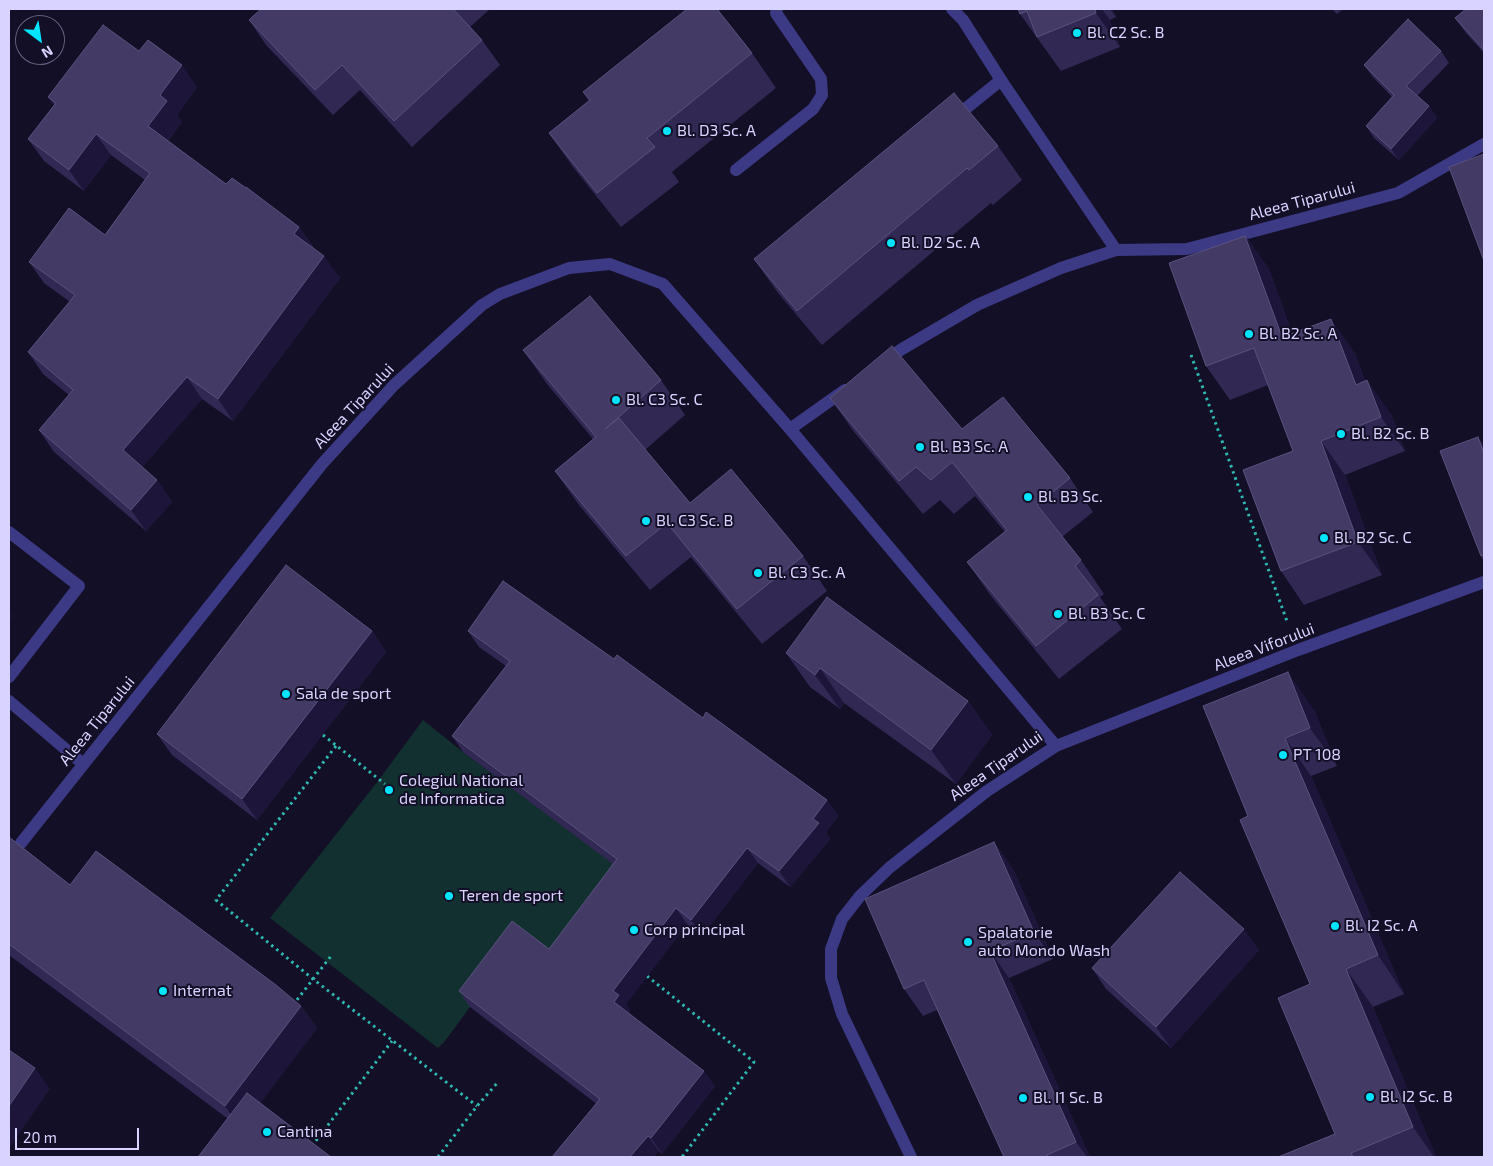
<!DOCTYPE html>
<html>
<head>
<meta charset="utf-8">
<style>
	body { margin:0 }
	#map { position:relative; width:1493px; height:1166px; overflow:hidden; background:#130f26; font-family:"Exo 2",sans-serif }
	canvas { display:block }
	.frame { position:absolute; inset:0; border:10px solid #d9d4ff; pointer-events:none }
	.north { position:absolute; left:15px; top:15px; width:50px; height:50px; box-sizing:border-box; background:#130f26; border:1px solid #625e7d; border-radius:50%; rotate:149deg; font-size:14px; font-weight:700; line-height:20px; text-align:center; color:#d9d4ff }
	.north::after { content:''; display:block; margin:auto; width:18px; height:22px; background:#00e5ff; clip-path:polygon(50% 0,100% 100%,50% 72%,0 100%) }
	.scale { position:absolute; left:15px; top:1128px; width:124px; height:22px; box-sizing:border-box; border:2px solid #d9d4ff; border-top:0; padding-left:6px; font-size:15px; line-height:18px; white-space:nowrap; color:#d9d4ff; -webkit-text-stroke:4px #130f26; paint-order:stroke }
</style>
</head>
<body>
<div id="map">
<canvas width="1493" height="1166"></canvas>
<div class="frame"></div>
<div class="north">N</div>
<div class="scale">20 m</div>
</div>
<script>
const c = document.querySelector('canvas').getContext('2d');
c.lineJoin = 'round';
function paint(path, color) { c.fillStyle = color; c.fill(path, 'evenodd'); }
const poly = rows => new Path2D(rows.map(r => 'M' + r).join(''));
function strokePath(path, color, width, dash) { c.strokeStyle = color; c.lineWidth = width; c.lineCap = dash ? 'butt' : 'round'; c.setLineDash(dash || []); c.stroke(path); }
function drawText(font, color, halo, rows, align = 'center') {
  c.font = font + ' "Exo 2",sans-serif'; c.lineWidth = 4; c.setLineDash([]); c.textBaseline = 'middle'; c.strokeStyle = halo; c.fillStyle = color; for (const [text, x, y, turn = 0] of rows) {
    c.save(); c.translate(x, y); c.rotate((+turn || 0) * Math.PI / 180); c.textAlign = isNaN(turn) ? turn : align; if (halo) c.strokeText(text, 0, 0); c.fillText(text, 0, 0); c.restore();
  }
}
paint(poly([
	[423,720,463,752,628,874,560,964,470,1007,445,1041,438,1048,270,918,378,781]
]), '#12302f');
strokePath(poly([
	[1191,355,1288,624],
	[323,735,385,784],
	[336,746,216,900,313,979,477,1106],
	[647,976,754,1062,682,1157],
	[293,1005,331,956],
	[312,1146,392,1041],
	[438,1157,477,1106,499,1081]
]), '#2fb8b0', 3, [2.5, 4]);
strokePath(poly([
	[952,9,963,20,1001,80,954,118],
	[736,170,813,109,822,95,821,79,776,13,777,9]
]), '#3d3a85', 12);
strokePath(poly([
	[1001,80,1116,250],
	[883,362,902,349,977,305,1061,268,1116,250,1187,249,1398,193,1484,144],
	[790,429,845,390],
	[9,532,79,586,9,677],
	[9,701,83,764],
	[21,843,322,464,394,385,482,305,500,294,569,268,610,264,663,284,790,429,1056,746],
	[911,1157,842,1014,831,978,831,949,842,919,860,896,889,868,987,791,1056,746,1298,650,1484,582]
]), '#3d3a85', 12);
paint(poly([
	[261,9,490,9,470,27,482,40,500,65,412,147,360,90,333,115,266,45,249,20],
	[1018,9,1113,9,1116,17,1110,20,1120,47,1061,71,1020,14],
	[1332,9,1343,9,1337,14],
	[1484,9,1484,53,1466,33,1455,18],
	[139,51,197,87,177,115,182,122,168,141,226,184,299,227,314,248,340,278,233,421,202,399,142,467,157,480,172,502,146,531,54,452,39,430,69,395,43,374,28,352,70,302,44,283,29,262,105,235,145,180,111,155,84,191,44,161,28,139,54,105,48,97],
	[1441,51,1449,63,1417,96,1429,106,1437,118,1399,160,1374,138,1366,126,1392,97,1372,76,1364,65],
	[752,53,776,88,672,172,679,182,621,227,573,167,549,133,589,101,583,92],
	[998,146,1022,180,993,205,991,203,822,345,778,293,754,259],
	[1245,236,1269,269,1292,333,1355,353,1365,381,1391,414,1405,451,1345,475,1382,575,1304,605,1281,571,1293,451,1268,385,1230,400,1206,366],
	[523,350,661,380,685,415,645,450,690,503,803,556,827,591,762,644,691,557,650,590,579,505,555,471,593,439,547,384],
	[830,398,962,429,1070,478,1093,512,1062,537,1081,560,1104,594,1100,597,1122,629,1059,679,991,596,967,562,1005,532,975,496,954,514,940,500,923,514,854,432],
	[1478,437,1484,446,1484,562,1481,556],
	[372,631,386,652,257,820,172,755,157,734],
	[468,631,614,659,827,800,838,816,826,832,830,839,790,887,758,863,702,936,687,924,626,1004,630,1011,629,1014,715,1086,662,1154,470,1007,459,991,549,949,613,864,463,752,452,736,506,666,479,647],
	[786,653,968,701,992,735,956,784,844,703,840,709,810,687],
	[1203,706,1314,710,1337,766,1311,776,1404,994,1373,1007,1436,1157,1278,1157,1335,1134,1310,984,1248,816],
	[9,837,70,885,301,1006,317,1028,260,1103,228,1119,9,955],
	[994,842,1013,869,1053,959,1009,978,1090,1157,1004,1157,937,1010,923,1016,904,989],
	[1259,950,1171,1048,1106,989,1092,968]
]), '#312854');
paint(poly([
	[1095,9,1102,9,1110,20,1120,47,1096,13],
	[1110,9,1113,9,1116,17],
	[182,65,197,87,177,115,182,122,163,147,148,126,160,95],
	[1429,106,1437,118,1399,160,1391,149],
	[96,134,111,155,84,191,69,170],
	[299,227,314,249,294,234],
	[1245,236,1269,269,1306,371,1282,337],
	[324,256,340,278,233,421,218,399],
	[1331,319,1355,353,1379,419,1356,385],
	[187,377,202,399,138,472,123,450],
	[1367,380,1391,414,1405,451,1381,417],
	[1478,437,1484,446,1484,453],
	[1321,441,1345,475,1382,575,1358,542],
	[157,480,172,502,146,531,131,510],
	[9,612,12,616,9,620],
	[372,631,386,652,257,820,242,799],
	[820,668,844,703,840,709,815,675],
	[1288,672,1314,710,1337,766,1310,728],
	[968,701,992,735,956,784,931,750],
	[1285,738,1311,776,1404,994,1378,955],
	[827,800,838,816,826,832,830,839,790,887,779,871,813,819],
	[994,842,1013,869,1053,959,1034,932],
	[747,848,758,863,702,936,691,920],
	[676,908,687,924,626,1004,630,1011,625,1018,614,1002,613,991],
	[1244,929,1259,950,1171,1048,1156,1027],
	[990,951,1009,978,1090,1157,1087,1157,1076,1142],
	[1346,969,1373,1007,1436,1157,1434,1157,1413,1127],
	[301,1006,317,1028,241,1129,225,1106],
	[35,1068,50,1089,9,1148,9,1106],
	[704,1071,715,1086,662,1154,651,1138],
	[648,1136,659,1151,654,1157,630,1157]
]), '#1d163a');
const building = poly([
	[261,9,453,9,482,40,394,121,342,65,315,90,249,20,261,9],
	[687,9,717,9,752,53,647,138,655,147,597,193,549,133,590,100,583,92,687,9],
	[1018,9,1095,9,1096,13,1037,37,1027,11,1020,14,1018,9],
	[1466,9,1484,9,1484,50,1455,18,1466,9],
	[1408,19,1441,51,1406,86,1429,106,1391,149,1366,126,1394,95,1364,65,1408,19],
	[103,25,139,51,148,40,182,65,160,95,167,101,148,126,226,184,232,178,246,188,246,187,299,227,294,234,324,256,218,399,187,377,123,450,157,480,131,510,39,430,73,390,28,352,75,295,29,262,69,208,105,235,150,173,96,134,69,170,28,139,56,103,48,97,103,25],
	[954,93,998,146,969,170,967,168,797,311,754,259,954,93],
	[1484,154,1484,261,1449,167,1484,154],
	[1245,236,1282,337,1331,319,1356,385,1367,380,1381,417,1321,441,1358,542,1281,571,1243,470,1293,451,1254,348,1206,366,1169,263,1245,236],
	[590,296,661,380,605,429,619,418,690,503,731,469,803,556,737,609,667,523,626,556,555,471,596,437,523,350,590,296],
	[892,346,962,429,1003,397,1070,478,1037,505,1081,560,1075,566,1098,595,1036,646,967,562,1007,530,952,462,931,480,916,467,899,481,830,398,892,346],
	[1478,437,1484,453,1484,555,1481,556,1440,451,1478,437],
	[286,565,372,631,242,799,157,734,286,565],
	[503,581,614,659,617,655,703,718,706,712,827,800,813,819,819,823,779,871,747,848,691,920,676,908,613,991,619,995,614,1002,704,1071,651,1138,648,1136,630,1157,552,1157,600,1099,459,991,512,921,549,949,617,859,452,736,510,661,468,631,503,581],
	[827,597,968,701,931,750,820,668,815,675,786,653,827,597],
	[1288,672,1310,728,1285,738,1378,955,1346,969,1413,1127,1351,1153,1353,1157,1278,1157,1335,1134,1278,998,1310,984,1240,820,1248,816,1203,706,1288,672],
	[9,837,70,885,96,851,276,985,301,1006,225,1106,9,944,9,837],
	[994,842,1034,932,990,951,1076,1142,1047,1155,1048,1157,1004,1157,924,980,904,989,865,899,994,842],
	[1180,872,1244,929,1156,1027,1092,968,1180,872],
	[9,1050,35,1068,9,1106,9,1050],
	[247,1093,331,1157,198,1157,247,1093]
]);
paint(building, '#433a66');
strokePath(building, '#5a527e', 1);
for (const [x, y, r, color] of [
	[1077,33,5,"#00e5ff"],
	[667,131,5,"#00e5ff"],
	[891,243,5,"#00e5ff"],
	[1249,334,5,"#00e5ff"],
	[616,400,5,"#00e5ff"],
	[1341,434,5,"#00e5ff"],
	[920,447,5,"#00e5ff"],
	[1028,497,5,"#00e5ff"],
	[646,521,5,"#00e5ff"],
	[1324,538,5,"#00e5ff"],
	[758,573,5,"#00e5ff"],
	[1058,614,5,"#00e5ff"],
	[286,694,5,"#00e5ff"],
	[1283,755,5,"#00e5ff"],
	[389,790,5,"#00e5ff"],
	[449,896,5,"#00e5ff"],
	[1335,926,5,"#00e5ff"],
	[634,930,5,"#00e5ff"],
	[968,942,5,"#00e5ff"],
	[163,991,5,"#00e5ff"],
	[1370,1097,5,"#00e5ff"],
	[1023,1098,5,"#00e5ff"],
	[267,1132,5,"#00e5ff"]
]) { const dot = new Path2D(); dot.arc(x, y, r, 0, 2 * Math.PI); c.fillStyle = color; c.fill(dot); strokePath(dot, '#130f26', 2); }
drawText('16px', '#d9d4ff', '#130f26', [
	["Bl. C2 Sc. B",1087,33],
	["Bl. D3 Sc. A",677,131],
	["Bl. D2 Sc. A",901,243],
	["Bl. B2 Sc. A",1259,334],
	["Bl. C3 Sc. C",626,400],
	["Bl. B2 Sc. B",1351,434],
	["Bl. B3 Sc. A",930,447],
	["Bl. B3 Sc.",1038,497],
	["Bl. C3 Sc. B",656,521],
	["Bl. B2 Sc. C",1334,538],
	["Bl. C3 Sc. A",768,573],
	["Bl. B3 Sc. C",1068,614],
	["Sala de sport",296,694],
	["PT 108",1293,755],
	["Colegiul National",399,781],
	["de Informatica",399,799],
	["Teren de sport",459,896],
	["Bl. I2 Sc. A",1345,926],
	["Corp principal",644,930],
	["Spalatorie",978,933],
	["auto Mondo Wash",978,951],
	["Internat",173,991],
	["Bl. I2 Sc. B",1380,1097],
	["Bl. I1 Sc. B",1033,1098],
	["Cantina",277,1132]
], 'left');
drawText('16px', '#d9d4ff', '#130f26', [
	["Aleea Tiparului",1302,201,-15],
	["Aleea Tiparului",354,406,-47],
	["Aleea Viforului",1264,647,-21],
	["Aleea Tiparului",97,721,-51],
	["Aleea Tiparului",996,766,-35]
]);
</script>
</body>
</html>
